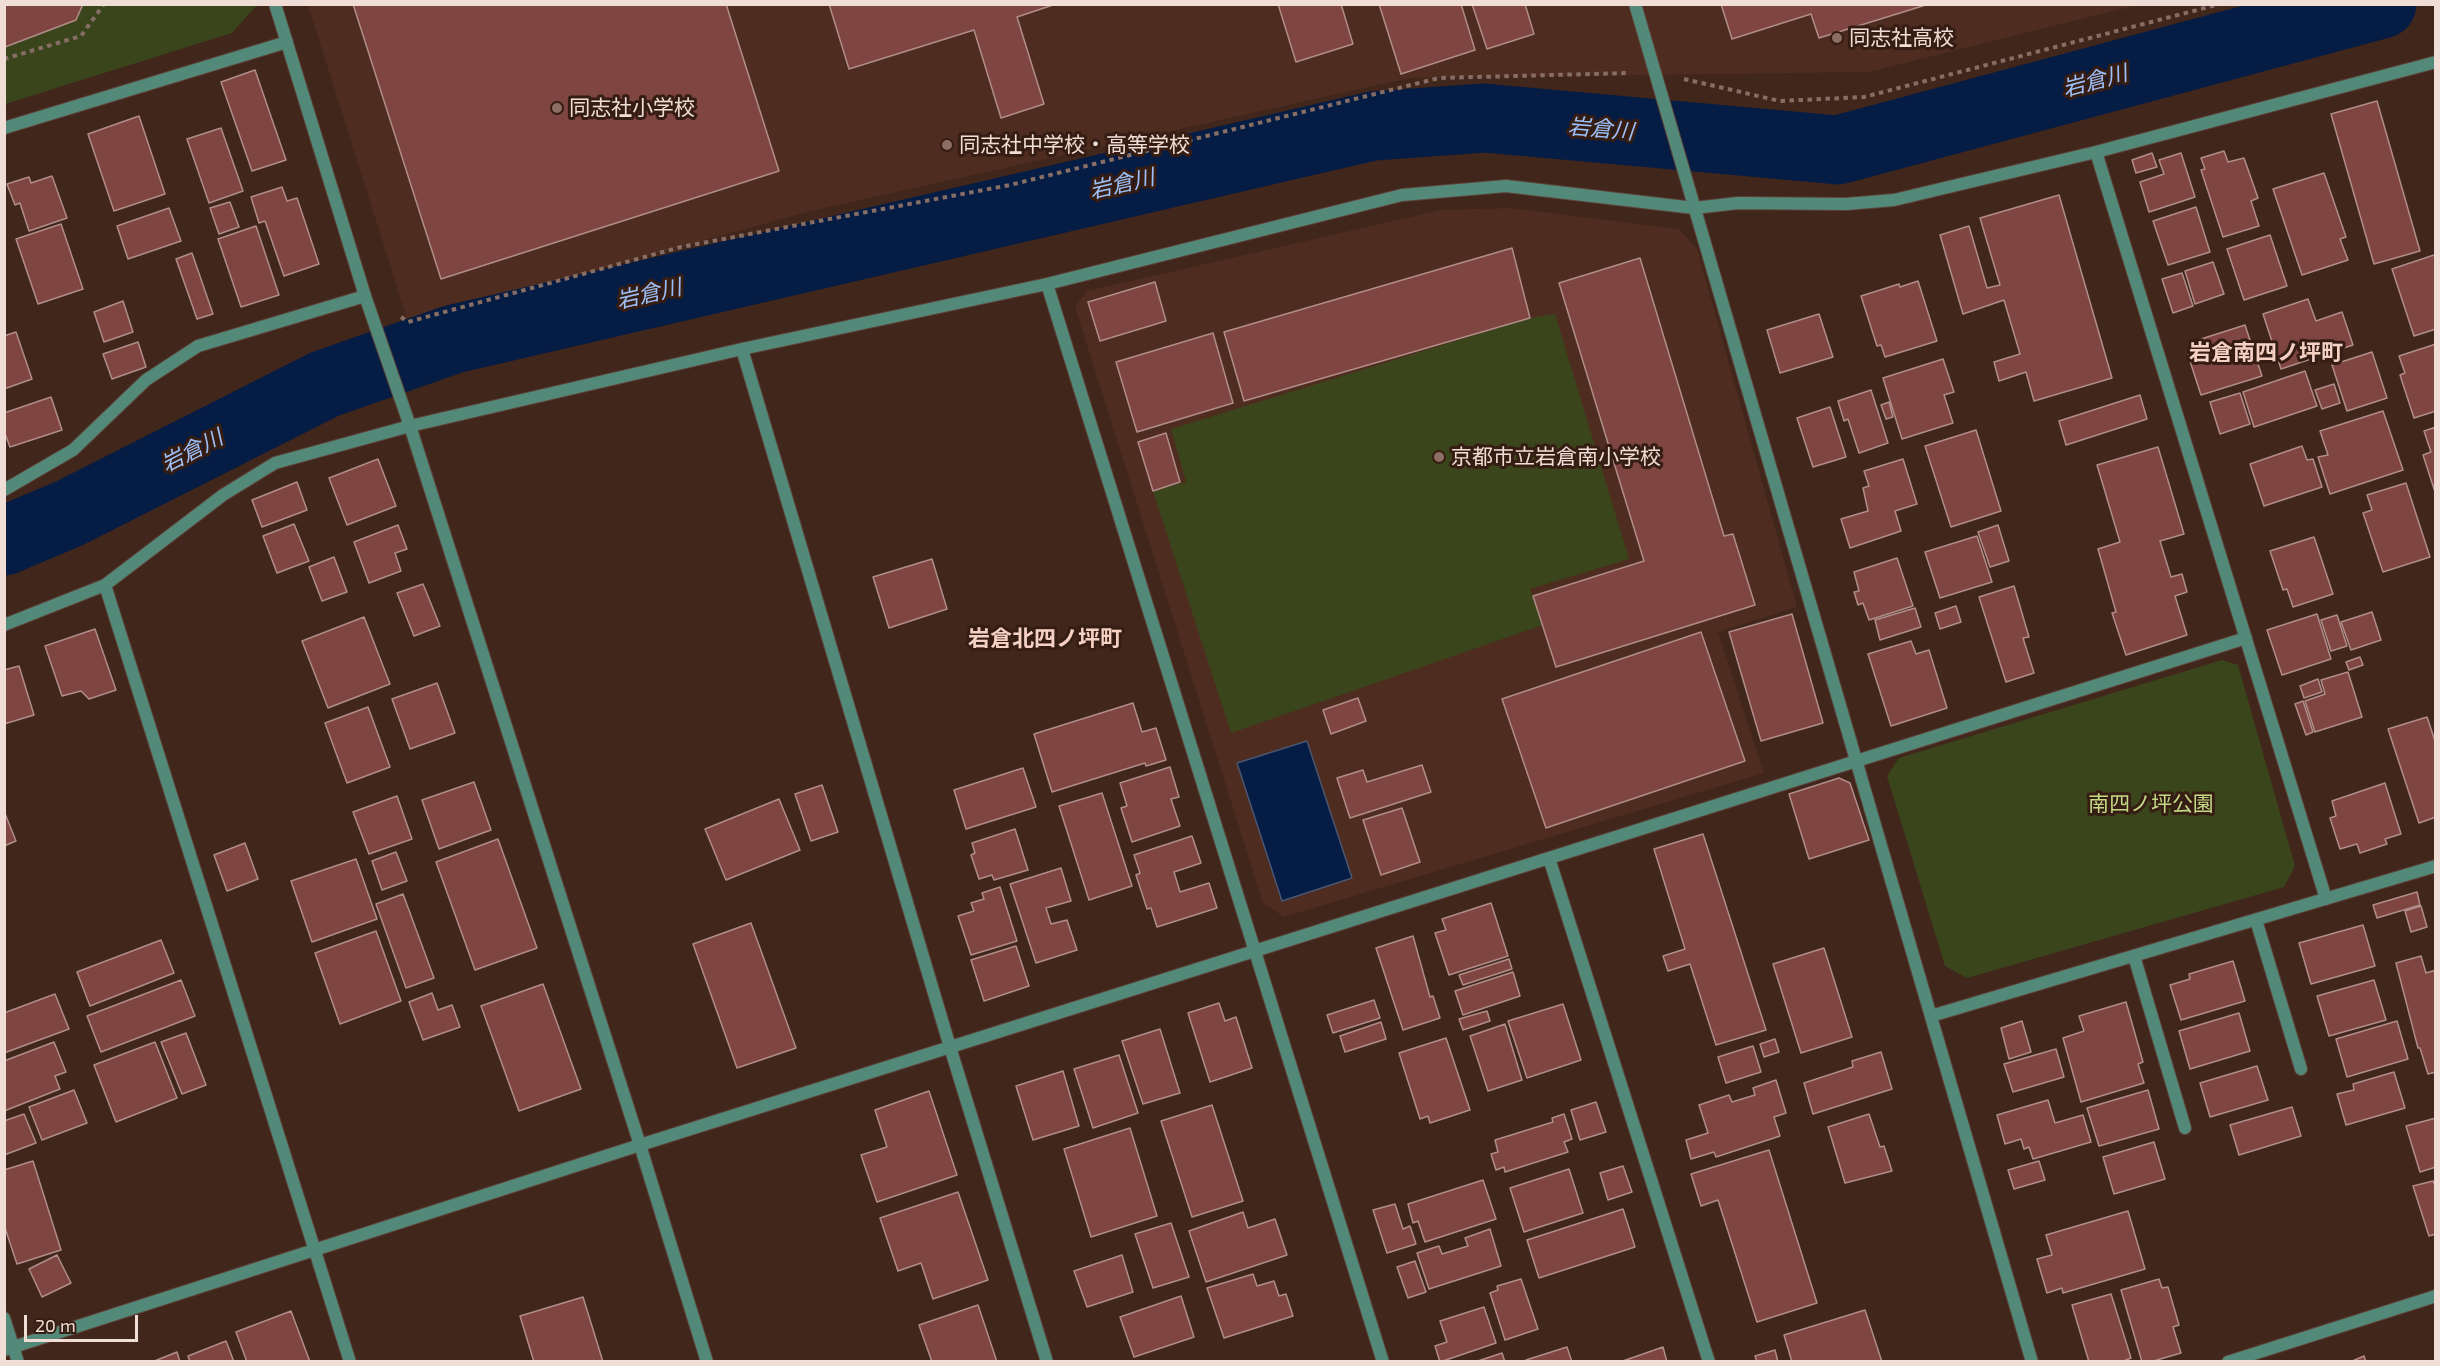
<!DOCTYPE html>
<html>
<head>
<meta charset="utf-8">
<style>
	body { margin:0 }
	#map { position:relative; width:2440px; height:1366px; overflow:hidden; background:#41261c; font-family:"Exo 2",sans-serif }
	canvas { display:block }
	.frame { position:absolute; inset:0; border:6px solid #efddd6; pointer-events:none }
	.scale { position:absolute; left:24px; top:1315px; width:114px; height:27px; box-sizing:border-box; border:3px solid #efddd6; border-top:0; padding-left:8px; font-size:18px; line-height:21px; white-space:nowrap; color:#efddd6; -webkit-text-stroke:4px #361d13; paint-order:stroke }
</style>
</head>
<body>
<div id="map">
<canvas width="2440" height="1366"></canvas>
<div class="frame"></div>
<div class="scale">20 m</div>
</div>
<script>
const c = document.querySelector('canvas').getContext('2d');
c.lineJoin = 'round';
function paint(path, color) { c.fillStyle = color; c.fill(path, 'evenodd'); }
const poly = rows => new Path2D(rows.map(r => 'M' + r).join(''));
function strokePath(path, color, width, dash) { c.strokeStyle = color; c.lineWidth = width; c.lineCap = dash ? 'butt' : 'round'; c.setLineDash(dash || []); c.stroke(path); }
function drawText(font, color, halo, rows, align = 'center') {
  c.font = font + ' "Exo 2","Noto Sans JP",sans-serif'; c.lineWidth = 6; c.setLineDash([]); c.textBaseline = 'middle'; c.strokeStyle = halo; c.fillStyle = color; for (const [text, x, y, turn = 0] of rows) {
    c.save(); c.translate(x, y); c.rotate((+turn || 0) * Math.PI / 180); c.textAlign = isNaN(turn) ? turn : align; if (halo) c.strokeText(text, 0, 0); c.fillText(text, 0, 0); c.restore();
  }
}
paint(poly([
	[308,5,2138,5,1869,72,1410,78,807,212,408,322],
	[1512,208,1679,229,1697,249,1797,607,1718,632,1764,773,1284,917,1263,903,1075,307,1087,291,1441,210]
]), '#4e2c1f');
paint(poly([
	[5,5,257,5,232,33,5,104],
	[1555,314,1629,559,1530,589,1543,625,1231,733,1153,491,1186,482,1171,429,1530,318],
	[2222,660,2238,665,2295,866,2284,887,1967,978,1945,966,1887,776,1899,758]
]), '#3b451b');
const water = poly([
	[1307,741,1352,878,1282,901,1237,763,1307,741]
]);
paint(water, '#051c44');
strokePath(water, '#4b5670', 1.5);
strokePath(poly([
	[4,541,70,513,325,384,454,339,1373,126,1484,118,1838,150,2382,4]
]), '#051c44', 69);
const building = poly([
	[4,4,83,4,76,20,5,47,4,4],
	[353,4,726,4,779,171,441,279,353,4],
	[829,4,1056,4,1017,17,1044,104,1001,118,974,30,849,69,829,4],
	[1278,4,1341,4,1353,44,1296,62,1278,4],
	[1379,4,1461,4,1475,50,1401,74,1379,4],
	[1472,4,1525,4,1534,34,1487,49,1472,4],
	[1721,4,1929,4,1819,38,1811,14,1732,39,1721,4],
	[255,70,286,160,252,171,221,82,255,70],
	[2377,101,2420,251,2374,264,2331,114,2377,101],
	[139,116,165,194,114,211,88,134,139,116],
	[221,128,243,191,209,203,187,139,221,128],
	[2224,151,2228,162,2244,158,2258,198,2251,201,2259,226,2223,237,2201,170,2205,169,2201,158,2224,151],
	[2152,153,2157,167,2136,173,2132,160,2152,153],
	[2181,153,2195,197,2149,212,2140,182,2164,174,2159,160,2181,153],
	[2324,173,2346,237,2340,239,2348,260,2302,275,2273,189,2324,173],
	[52,176,67,218,29,231,20,203,15,205,7,184,29,177,31,183,52,176],
	[282,187,287,201,297,198,319,264,284,276,265,221,259,223,251,197,282,187],
	[2059,195,2112,378,2034,401,2026,372,1999,381,1994,362,2020,354,2004,300,1963,314,1940,235,1969,226,1987,288,2000,285,1980,218,2059,195],
	[230,202,239,227,219,234,210,208,230,202],
	[2196,207,2210,252,2168,265,2153,221,2196,207],
	[169,208,181,241,128,259,117,226,169,208],
	[61,224,83,289,38,304,16,239,61,224],
	[256,226,279,295,241,307,218,239,256,226],
	[2270,235,2287,286,2244,300,2227,249,2270,235],
	[1512,248,1530,318,1244,401,1224,332,1512,248],
	[192,253,213,314,197,319,176,259,192,253],
	[2434,255,2436,260,2436,329,2414,336,2392,269,2434,255],
	[1640,258,1724,536,1733,534,1755,605,1556,667,1533,596,1644,561,1559,283,1640,258],
	[2213,262,2224,294,2195,304,2185,271,2213,262],
	[2182,273,2193,306,2173,313,2162,279,2182,273],
	[1918,281,1937,341,1885,357,1881,345,1877,346,1861,296,1899,284,1900,287,1918,281],
	[1155,282,1166,321,1100,341,1088,302,1155,282],
	[2308,299,2316,321,2342,312,2353,345,2281,369,2263,314,2308,299],
	[123,301,133,332,104,342,94,312,123,301],
	[1819,314,1833,357,1780,373,1767,330,1819,314],
	[2245,325,2262,376,2201,395,2188,355,2201,351,2198,340,2245,325],
	[16,332,32,379,4,389,4,336,16,332],
	[1213,333,1233,403,1137,432,1116,362,1213,333],
	[138,342,146,367,112,379,103,354,138,342],
	[2436,344,2436,411,2414,418,2400,375,2405,373,2399,356,2436,344],
	[2372,352,2387,398,2347,411,2332,365,2372,352],
	[1943,359,1954,392,1944,395,1953,423,1902,439,1883,378,1943,359],
	[2305,371,2317,406,2254,427,2243,392,2305,371],
	[2334,384,2340,403,2322,409,2315,390,2334,384],
	[1871,390,1888,443,1859,453,1848,419,1844,421,1838,401,1871,390],
	[2240,393,2250,424,2220,434,2210,402,2240,393],
	[2140,395,2147,419,2066,445,2059,421,2140,395],
	[51,397,62,430,10,447,4,431,4,413,51,397],
	[1889,402,1893,417,1886,419,1881,405,1889,402],
	[1830,407,1846,457,1813,467,1797,418,1830,407],
	[2383,411,2403,470,2330,494,2318,457,2328,455,2320,431,2383,411],
	[2436,427,2436,492,2435,492,2423,455,2431,452,2424,431,2436,427],
	[1976,430,2001,511,1951,527,1925,446,1976,430],
	[1166,433,1180,482,1153,491,1138,442,1166,433],
	[2302,446,2307,460,2313,459,2322,487,2264,506,2250,464,2302,446],
	[2158,447,2184,534,2160,541,2171,577,2182,574,2187,592,2175,596,2187,635,2126,655,2112,613,2116,612,2098,549,2120,542,2097,465,2158,447],
	[378,459,396,506,347,525,329,478,378,459],
	[1903,459,1917,504,1895,511,1901,531,1850,548,1841,519,1868,511,1863,488,1869,486,1864,471,1903,459],
	[297,482,307,510,262,527,252,500,297,482],
	[2406,483,2430,557,2383,572,2363,513,2372,510,2367,495,2406,483],
	[294,524,309,561,277,573,263,536,294,524],
	[398,525,407,549,395,553,401,571,369,583,354,542,398,525],
	[1998,525,2009,561,1990,567,1978,532,1998,525],
	[1977,536,1992,582,1940,598,1925,552,1977,536],
	[2314,537,2333,594,2293,607,2287,589,2283,590,2270,551,2314,537],
	[334,557,347,592,322,601,309,567,334,557],
	[1897,558,1913,606,1869,620,1863,603,1858,605,1854,592,1859,591,1854,572,1897,558],
	[932,559,947,609,889,628,873,577,932,559],
	[423,584,440,626,414,636,397,593,423,584],
	[2014,586,2029,637,2023,638,2034,673,2006,682,1979,597,2014,586],
	[1956,606,1961,622,1940,629,1935,613,1956,606],
	[1915,608,1921,627,1880,640,1875,620,1915,608],
	[2372,612,2381,640,2351,650,2341,622,2372,612],
	[1792,614,1823,723,1761,741,1729,632,1792,614],
	[2317,614,2331,659,2282,675,2267,630,2317,614],
	[2337,615,2347,646,2331,651,2321,620,2337,615],
	[364,617,390,684,328,708,302,641,364,617],
	[95,629,116,690,89,699,81,691,62,696,45,646,95,629],
	[1701,632,1745,761,1546,828,1502,699,1701,632],
	[1911,641,1916,654,1929,650,1947,708,1891,726,1868,654,1911,641],
	[2360,657,2363,665,2349,670,2346,662,2360,657],
	[19,666,34,715,4,724,4,670,19,666],
	[2348,672,2362,717,2315,732,2305,701,2325,694,2321,680,2348,672],
	[2318,679,2322,692,2304,698,2300,686,2318,679],
	[437,683,455,733,410,749,392,699,437,683],
	[1358,698,1366,721,1331,734,1323,710,1358,698],
	[2303,701,2313,732,2306,735,2295,704,2303,701],
	[1133,703,1142,732,1156,728,1166,760,1146,766,1145,763,1052,792,1034,734,1133,703],
	[368,707,390,767,347,783,325,723,368,707],
	[2427,717,2436,744,2436,817,2419,823,2388,729,2427,717],
	[1422,765,1431,792,1350,818,1337,778,1363,770,1367,782,1422,765],
	[1170,767,1179,797,1171,799,1180,826,1132,842,1121,808,1127,806,1120,783,1170,767],
	[1023,768,1036,807,966,829,954,790,1023,768],
	[1839,778,1850,783,1869,840,1809,859,1789,794,1839,778],
	[474,782,491,830,439,849,422,800,474,782],
	[2385,783,2401,834,2385,839,2387,844,2360,853,2357,844,2340,849,2330,818,2336,816,2332,801,2385,783],
	[822,785,838,832,811,841,795,794,822,785],
	[1102,793,1132,886,1089,900,1059,806,1102,793],
	[397,796,412,839,369,854,353,812,397,796],
	[779,799,800,850,726,880,705,829,779,799],
	[1402,808,1420,862,1381,875,1363,820,1402,808],
	[4,811,16,841,4,846,4,811],
	[1015,829,1028,870,994,880,992,875,979,879,971,855,975,853,972,843,1015,829],
	[1703,834,1766,1030,1716,1045,1690,964,1668,971,1663,956,1685,949,1654,849,1703,834],
	[1192,836,1201,863,1174,872,1180,892,1209,883,1217,908,1157,927,1151,908,1147,909,1136,875,1140,873,1134,855,1192,836],
	[498,839,537,948,475,970,436,862,498,839],
	[245,843,258,879,227,891,214,855,245,843],
	[396,852,407,881,382,890,372,861,396,852],
	[356,859,377,919,312,942,291,881,356,859],
	[1061,868,1071,901,1046,908,1051,924,1067,920,1077,950,1036,963,1010,884,1061,868],
	[1000,887,1017,941,971,955,958,916,974,911,971,903,984,899,982,893,1000,887],
	[2417,892,2420,905,2377,918,2373,905,2417,892],
	[403,894,434,978,406,988,376,904,403,894],
	[1491,903,1508,956,1449,975,1435,933,1446,930,1442,919,1491,903],
	[2421,906,2427,927,2411,932,2405,911,2421,906],
	[751,923,796,1048,737,1068,693,944,751,923],
	[2363,925,2375,966,2311,984,2299,943,2363,925],
	[376,931,401,1001,340,1024,315,953,376,931],
	[1413,936,1430,997,1433,996,1440,1018,1403,1030,1376,948,1413,936],
	[161,940,174,973,90,1006,77,972,161,940],
	[1016,946,1029,986,984,1001,971,960,1016,946],
	[1824,948,1852,1037,1801,1053,1773,964,1824,948],
	[2421,956,2426,973,2436,970,2436,1072,2428,1074,2420,1048,2418,1048,2396,963,2421,956],
	[1509,959,1512,969,1463,985,1459,975,1509,959],
	[2233,961,2245,1001,2181,1020,2170,985,2190,979,2189,974,2233,961],
	[1513,972,1520,996,1463,1015,1455,991,1513,972],
	[181,980,195,1016,101,1052,87,1016,181,980],
	[2374,980,2386,1020,2329,1036,2317,996,2374,980],
	[543,984,581,1089,519,1111,481,1006,543,984],
	[432,993,438,1010,452,1005,460,1027,423,1040,409,1002,432,993],
	[55,994,69,1029,4,1053,4,1013,55,994],
	[1374,1000,1380,1018,1333,1033,1327,1015,1374,1000],
	[2126,1002,2143,1062,2138,1064,2144,1083,2081,1102,2063,1038,2084,1031,2079,1016,2126,1002],
	[1219,1003,1225,1021,1236,1017,1252,1068,1210,1082,1188,1013,1219,1003],
	[1563,1004,1581,1060,1527,1078,1508,1021,1563,1004],
	[1487,1011,1490,1021,1463,1030,1459,1019,1487,1011],
	[2239,1013,2250,1051,2190,1069,2179,1031,2239,1013],
	[2022,1021,2031,1052,2009,1059,2001,1028,2022,1021],
	[2397,1021,2408,1059,2347,1077,2336,1039,2397,1021],
	[1381,1022,1386,1039,1345,1052,1340,1036,1381,1022],
	[1505,1024,1522,1080,1488,1091,1470,1036,1505,1024],
	[1160,1029,1180,1093,1143,1104,1122,1041,1160,1029],
	[186,1033,206,1085,182,1094,161,1042,186,1033],
	[1446,1038,1470,1110,1430,1123,1428,1116,1420,1119,1399,1053,1446,1038],
	[1775,1039,1779,1052,1764,1057,1760,1044,1775,1039],
	[54,1042,66,1072,55,1076,60,1089,4,1111,4,1061,54,1042],
	[155,1042,177,1098,116,1122,94,1065,155,1042],
	[1753,1046,1761,1072,1726,1083,1718,1057,1753,1046],
	[2056,1049,2064,1077,2013,1092,2004,1064,2056,1049],
	[1881,1052,1892,1089,1813,1114,1804,1083,1853,1067,1852,1061,1881,1052],
	[1119,1055,1138,1113,1093,1128,1074,1069,1119,1055],
	[2257,1066,2268,1100,2210,1117,2200,1083,2257,1066],
	[1063,1071,1079,1126,1033,1140,1016,1086,1063,1071],
	[2394,1072,2405,1108,2346,1125,2337,1094,2354,1090,2353,1084,2394,1072],
	[1776,1080,1786,1113,1774,1117,1780,1136,1716,1157,1714,1152,1691,1159,1686,1140,1708,1133,1699,1105,1729,1095,1732,1102,1755,1095,1753,1088,1776,1080],
	[74,1090,87,1123,42,1140,29,1107,74,1090],
	[2148,1090,2159,1129,2099,1146,2087,1108,2148,1090],
	[929,1091,957,1175,877,1202,861,1155,887,1147,875,1110,929,1091],
	[2048,1100,2055,1123,2083,1115,2091,1142,2033,1159,2029,1147,2024,1149,2021,1139,2005,1144,1997,1115,2048,1100],
	[1596,1102,1606,1132,1580,1140,1571,1110,1596,1102],
	[1212,1105,1243,1201,1192,1217,1161,1121,1212,1105],
	[2292,1107,2301,1136,2239,1155,2230,1125,2292,1107],
	[24,1114,36,1143,4,1155,4,1121,24,1114],
	[1564,1114,1572,1139,1564,1142,1568,1152,1505,1172,1504,1167,1496,1170,1491,1154,1498,1152,1495,1140,1553,1122,1552,1118,1564,1114],
	[1869,1114,1880,1147,1884,1146,1892,1171,1845,1183,1828,1127,1869,1114],
	[2436,1118,2436,1167,2420,1172,2406,1126,2436,1118],
	[1130,1128,1157,1216,1091,1237,1064,1149,1130,1128],
	[2154,1142,2165,1179,2114,1194,2103,1157,2154,1142],
	[1769,1150,1817,1303,1757,1322,1718,1200,1701,1206,1691,1174,1769,1150],
	[33,1161,61,1250,17,1264,4,1225,4,1170,33,1161],
	[2039,1161,2045,1180,2014,1189,2008,1170,2039,1161],
	[1623,1166,1632,1192,1608,1200,1600,1173,1623,1166],
	[1569,1169,1583,1213,1524,1232,1510,1188,1569,1169],
	[1483,1180,1496,1219,1425,1242,1418,1221,1413,1223,1408,1204,1483,1180],
	[2433,1181,2436,1188,2436,1234,2429,1236,2413,1186,2433,1181],
	[958,1192,988,1280,933,1299,921,1263,898,1271,880,1218,958,1192],
	[1395,1204,1403,1229,1410,1226,1416,1244,1387,1253,1373,1210,1395,1204],
	[1623,1209,1635,1247,1539,1278,1527,1240,1623,1209],
	[2128,1211,2145,1269,2063,1293,2062,1288,2047,1293,2037,1259,2052,1255,2046,1235,2128,1211],
	[1243,1212,1248,1228,1275,1219,1287,1255,1206,1282,1189,1231,1243,1212],
	[1171,1223,1189,1277,1153,1288,1135,1234,1171,1223],
	[1490,1229,1501,1266,1429,1289,1417,1253,1439,1246,1442,1254,1468,1246,1465,1238,1490,1229],
	[57,1255,71,1283,42,1297,29,1269,57,1255],
	[1122,1255,1133,1292,1087,1307,1074,1271,1122,1255],
	[1415,1261,1426,1292,1408,1298,1397,1267,1415,1261],
	[1253,1274,1257,1286,1274,1281,1279,1296,1286,1294,1293,1316,1224,1338,1207,1288,1253,1274],
	[1521,1279,1538,1329,1505,1340,1490,1293,1498,1290,1497,1286,1521,1279],
	[2159,1279,2162,1288,2168,1287,2179,1325,2173,1327,2181,1353,2150,1362,2142,1362,2121,1290,2159,1279],
	[2111,1294,2131,1358,2121,1362,2089,1362,2072,1305,2111,1294],
	[1181,1296,1194,1337,1134,1357,1120,1317,1181,1296],
	[583,1297,603,1362,534,1362,520,1316,583,1297],
	[978,1305,997,1362,932,1362,919,1325,978,1305],
	[1484,1307,1496,1343,1440,1362,1435,1346,1447,1342,1440,1321,1484,1307],
	[1865,1310,1882,1362,1792,1362,1784,1335,1865,1310],
	[291,1311,310,1362,247,1362,236,1332,291,1311],
	[226,1341,234,1362,190,1362,188,1356,226,1341],
	[1567,1347,1572,1362,1526,1362,1526,1360,1567,1347],
	[1663,1347,1667,1362,1620,1362,1663,1347],
	[1775,1350,1778,1362,1757,1362,1755,1356,1775,1350],
	[177,1352,180,1362,152,1362,177,1352],
	[1502,1353,1505,1362,1475,1362,1502,1353],
	[2364,1356,2366,1362,2350,1362,2364,1356]
]);
paint(building, '#7f4541');
strokePath(building, '#b18d89', 1.5);
const service = poly([
	[2134,956,2185,1128]
]);
const minor = poly([
	[1635,4,2032,1362],
	[4,128,287,42],
	[2096,152,2326,899],
	[1047,284,1383,1362],
	[742,349,950,1047,1047,1362],
	[4,490,73,450,146,380,198,346,365,296],
	[105,585,350,1362],
	[4,625,105,585,223,495,275,463,410,426,742,349,1047,284,1402,195,1506,186,1694,208,1738,203,1846,204,1894,200,2096,152,2436,62],
	[1549,858,1709,1362],
	[2256,920,2301,1069],
	[1931,1016,2436,866],
	[4,1318,18,1362],
	[4,1350,640,1145,2246,638],
	[2228,1362,2436,1296]
]);
const tertiary = poly([
	[275,4,365,296,410,426,640,1145,707,1362]
]);
strokePath(service, '#5d433a', 14);
strokePath(minor, '#5d433a', 14);
strokePath(tertiary, '#5d433a', 14);
strokePath(poly([
	[4,59,81,36,104,4],
	[1684,79,1780,101,1864,97,2220,4],
	[401,317,408,322,681,247,1010,185,1439,78,1629,73]
]), '#866e65', 4, [4.5, 4.5]);
strokePath(service, '#538979', 12);
strokePath(minor, '#538979', 12);
strokePath(tertiary, '#538979', 12);
for (const [x, y, r, color] of [
	[1837,38,6,"#8d6e63"],
	[557,108,6,"#8d6e63"],
	[947,145,6,"#8d6e63"],
	[1439,457,6,"#8d6e63"]
]) { const dot = new Path2D(); dot.arc(x, y, r, 0, 2 * Math.PI); c.fillStyle = color; c.fill(dot); strokePath(dot, '#361d13', 2); }
drawText('21px', '#efddd6', '#361d13', [
	["同志社高校",1849,38],
	["同志社小学校",569,108],
	["同志社中学校・高等学校",959,145],
	["京都市立岩倉南小学校",1451,457]
], 'left');
drawText('21px', '#c3d985', '#361d13', [
	["南四ノ坪公園",2151,804]
]);
drawText('italic 22px', '#9dc0f8', '#361d13', [
	["岩倉川",2095,81,-15],
	["岩倉川",1601,129,5],
	["岩倉川",1122,184,-13],
	["岩倉川",649,294,-13],
	["岩倉川",192,451,-27]
]);
drawText('bold 22px', '#f5d1c4', '#361d13', [
	["岩倉南四ノ坪町",2266,353],
	["岩倉北四ノ坪町",1045,639]
]);
</script>
</body>
</html>
